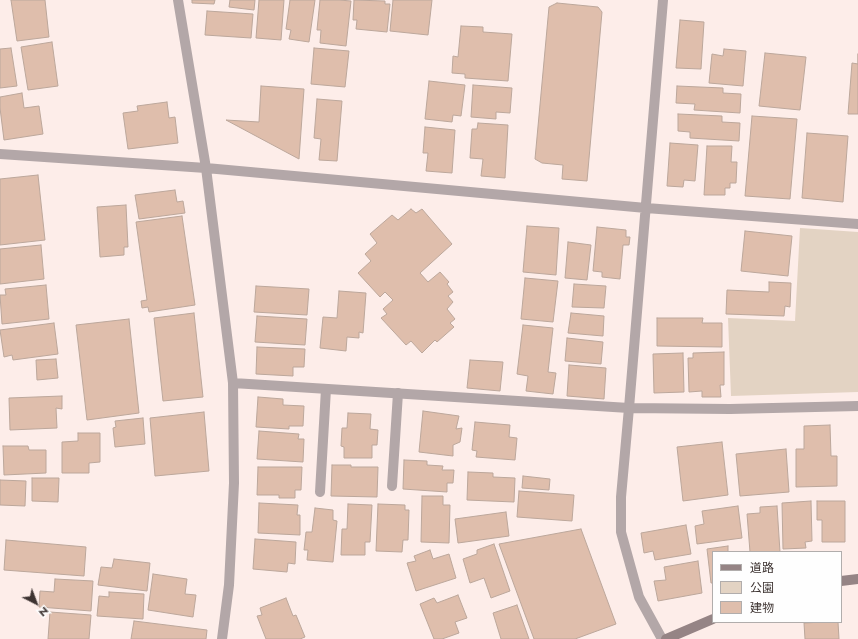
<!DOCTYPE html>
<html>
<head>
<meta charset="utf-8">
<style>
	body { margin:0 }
	#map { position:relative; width:858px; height:639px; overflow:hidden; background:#fdede9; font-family:Jost,"Noto Sans JP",sans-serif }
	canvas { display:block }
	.legend { position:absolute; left:712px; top:551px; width:130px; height:72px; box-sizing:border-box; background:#fefefe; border:1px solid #b1adac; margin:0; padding:5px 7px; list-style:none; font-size:12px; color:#3d3331 }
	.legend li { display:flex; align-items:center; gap:8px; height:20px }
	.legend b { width:20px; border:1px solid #b1adac }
	.north { position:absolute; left:16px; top:583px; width:40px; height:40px; -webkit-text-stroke:3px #fefefe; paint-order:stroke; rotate:138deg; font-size:11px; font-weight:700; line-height:16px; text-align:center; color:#3d3331 }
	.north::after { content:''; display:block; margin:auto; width:14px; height:18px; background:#3d3331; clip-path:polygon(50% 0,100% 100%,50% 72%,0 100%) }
</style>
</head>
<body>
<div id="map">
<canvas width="858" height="639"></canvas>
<ul class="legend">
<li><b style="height:5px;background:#958485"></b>道路</li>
<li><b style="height:11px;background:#e3d3c3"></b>公園</li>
<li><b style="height:11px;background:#dfbeac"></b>建物</li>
</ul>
<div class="north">N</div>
</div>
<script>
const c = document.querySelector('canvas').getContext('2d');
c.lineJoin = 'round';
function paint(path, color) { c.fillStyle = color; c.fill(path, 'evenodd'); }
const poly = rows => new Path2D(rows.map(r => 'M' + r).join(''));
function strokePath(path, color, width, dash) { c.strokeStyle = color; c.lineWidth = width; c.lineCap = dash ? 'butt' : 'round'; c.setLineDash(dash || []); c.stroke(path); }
paint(poly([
	[800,228,858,232,858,392,731,396,728,318,795,321]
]), '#e3d3c3');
const building = poly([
	[11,0,45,0,49,37,17,41,11,0],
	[192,0,215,0,214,4,192,3,192,0],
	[230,0,255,0,254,10,229,7,230,0],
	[259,0,284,0,281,40,256,38,259,0],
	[290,0,315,0,309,42,289,39,291,30,286,29,290,0],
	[320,0,339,0,351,1,346,46,320,43,321,30,317,30,320,0],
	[354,0,385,1,385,4,390,4,387,32,356,29,357,20,353,20,354,0],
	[393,0,432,0,428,35,390,31,393,0],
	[557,3,598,7,602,12,587,181,562,179,563,165,542,163,535,159,549,7,557,3],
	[207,11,253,14,251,38,205,35,207,11],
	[680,20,704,22,701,69,676,68,680,20],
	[461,26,483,27,483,32,512,34,508,81,465,78,465,74,452,73,453,56,458,57,461,26],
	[52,42,58,86,28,90,21,47,52,42],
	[11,48,17,86,0,88,0,49,11,48],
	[314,48,349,51,345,87,311,84,314,48],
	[724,49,746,51,743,86,709,83,712,54,723,56,724,49],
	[765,53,806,57,800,110,759,106,765,53],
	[858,54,858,114,848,114,852,63,858,64,858,54],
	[429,81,465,85,461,116,453,115,452,122,425,119,429,81],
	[473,85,512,88,510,113,496,112,496,119,471,117,473,85],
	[261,86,304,89,299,159,226,120,259,122,261,86],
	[677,86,723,88,723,93,741,94,740,113,694,110,695,104,676,103,677,86],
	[22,93,24,108,39,106,43,134,4,140,0,108,0,97,22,93],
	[317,99,342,101,337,161,319,160,321,139,314,138,317,99],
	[167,102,169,118,175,117,178,143,128,149,123,113,138,111,137,106,167,102],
	[678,114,722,116,722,122,740,123,739,141,690,138,690,132,678,131,678,114],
	[752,116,797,119,790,199,745,196,752,116],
	[478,123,508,125,505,178,481,176,483,159,470,158,472,129,477,129,478,123],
	[425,127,455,130,452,173,426,171,428,153,423,153,425,127],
	[807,133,848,136,843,202,802,198,807,133],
	[670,143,698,145,695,181,684,180,683,187,667,186,670,143],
	[707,146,732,146,731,162,737,162,736,183,730,183,730,188,725,188,725,195,704,195,707,146],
	[38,175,45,240,0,245,0,179,38,175],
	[175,190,177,202,183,201,185,213,139,219,135,195,175,190],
	[126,205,128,247,124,247,124,255,100,257,97,207,126,205],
	[411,209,416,213,422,209,452,244,420,273,428,282,440,272,449,282,447,284,453,292,448,296,453,302,447,309,455,319,450,323,454,327,437,342,435,340,422,353,411,341,406,345,381,318,387,314,383,309,393,300,385,292,380,297,358,273,371,261,365,254,377,243,370,234,392,215,398,220,411,209],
	[182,216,195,305,149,312,148,307,142,308,141,301,147,300,136,222,182,216],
	[527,226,559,228,556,275,523,272,527,226],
	[597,227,626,230,626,237,630,237,629,245,623,245,620,279,602,277,602,272,593,271,597,227],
	[745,231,792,236,788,276,741,271,745,231],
	[568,242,591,245,587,280,565,278,568,242],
	[41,245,44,279,0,284,0,249,41,245],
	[525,278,558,281,553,322,521,319,525,278],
	[769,282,791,283,790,307,785,306,784,316,726,314,727,290,769,292,769,282],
	[574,284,606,286,604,308,572,307,574,284],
	[46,285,49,319,2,324,0,295,6,295,5,289,46,285],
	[256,286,309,289,307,315,254,312,256,286],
	[339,291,366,293,363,333,359,332,359,338,347,337,346,351,320,348,323,317,337,318,339,291],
	[194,313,203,397,163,401,154,318,194,313],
	[571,313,604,316,603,336,568,333,571,313],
	[257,316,307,319,305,345,255,342,257,316],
	[657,318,703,318,702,323,722,323,722,347,657,346,657,318],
	[129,319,139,413,87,420,76,325,129,319],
	[54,323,58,354,13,360,12,355,4,357,0,330,54,323],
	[523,325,553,328,548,372,556,373,553,394,526,391,528,376,517,374,523,325],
	[567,338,603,342,601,364,565,361,567,338],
	[257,347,305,349,304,367,293,367,293,376,256,374,257,347],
	[724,352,724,385,720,385,721,397,702,397,702,391,689,392,688,358,693,358,693,353,724,352],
	[683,353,684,392,654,393,653,354,683,353],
	[56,359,58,378,37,380,36,360,56,359],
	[470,360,503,362,500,391,467,388,470,360],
	[569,365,606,368,604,399,567,396,569,365],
	[62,396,62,409,56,408,57,428,10,430,9,398,62,396],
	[258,397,283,399,283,405,304,406,303,426,289,426,289,429,256,427,258,397],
	[423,411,459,416,456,429,462,428,460,442,453,445,453,456,419,452,423,411],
	[204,412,209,471,155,476,150,418,204,412],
	[348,413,371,414,370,429,378,430,377,445,372,445,372,458,344,458,344,447,341,446,342,428,347,428,348,413],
	[143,418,145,444,115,447,113,428,116,427,115,421,143,418],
	[475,422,510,425,509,437,517,438,515,460,476,457,477,451,472,450,475,422],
	[830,425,831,456,837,456,837,486,796,487,796,449,804,449,804,426,830,425],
	[259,431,299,434,298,439,304,439,303,462,257,459,259,431],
	[78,433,100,433,100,462,89,463,89,473,62,473,62,442,78,441,78,433],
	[722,442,728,495,683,501,677,447,722,442],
	[3,446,28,446,29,450,46,450,46,473,4,475,3,446],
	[786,449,789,492,740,496,736,454,786,449],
	[404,460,427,461,427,465,443,466,442,470,454,470,453,483,447,483,447,492,403,489,404,460],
	[332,465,351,465,351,467,378,467,377,497,331,496,332,465],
	[258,467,302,467,301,490,295,490,295,498,279,498,279,495,257,495,258,467],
	[468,472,493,473,493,477,515,478,514,502,467,500,468,472],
	[523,476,550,479,549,490,522,488,523,476],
	[32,478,59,478,58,502,32,501,32,478],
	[0,480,26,481,25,506,0,505,0,480],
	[519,491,574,495,572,521,517,517,519,491],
	[422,496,443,496,443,505,450,505,449,543,421,542,422,496],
	[811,501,812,541,805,542,806,548,783,549,782,503,811,501],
	[817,501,845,501,845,542,822,542,822,520,817,520,817,501],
	[259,503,298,505,297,515,300,515,300,535,258,533,259,503],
	[348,504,372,505,370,542,365,542,365,555,341,555,342,529,347,529,348,504],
	[378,504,405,505,405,510,409,510,408,540,403,540,402,552,376,551,378,504],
	[738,506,742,538,697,544,695,526,704,524,702,511,738,506],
	[777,506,780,552,750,552,747,514,760,513,760,507,777,506],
	[315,508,333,510,333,520,337,521,333,562,307,560,308,550,304,550,306,532,312,532,315,508],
	[506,512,509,536,458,543,455,519,506,512],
	[686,525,691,554,655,560,653,551,644,553,641,533,686,525],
	[581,529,616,624,575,639,534,639,499,544,581,529],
	[255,539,296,542,295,564,288,563,287,572,253,569,255,539],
	[6,540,86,547,84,576,4,570,6,540],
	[494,544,510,591,491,598,484,578,470,583,463,559,477,554,477,550,494,544],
	[728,546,728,552,713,552,713,583,711,583,707,549,728,546],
	[430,550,433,559,449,554,456,578,416,591,407,563,416,561,414,556,430,550],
	[114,559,150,563,147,591,98,585,101,567,112,568,114,559],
	[698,561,702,593,658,601,654,581,666,580,664,567,698,561],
	[153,574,187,579,185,594,196,595,193,617,148,610,153,574],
	[55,579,93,581,91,611,39,607,40,591,54,592,55,579],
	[109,592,144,594,143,619,97,616,99,596,109,597,109,592],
	[458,595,467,618,455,622,459,633,442,639,434,639,420,604,434,598,437,603,458,595],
	[286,598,293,616,296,615,305,637,300,639,266,639,257,616,262,615,260,608,286,598],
	[517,605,529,639,501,639,493,613,517,605],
	[50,612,91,615,89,639,48,639,50,612],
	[134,621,207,630,206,639,131,639,134,621],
	[823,622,838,622,839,639,805,639,804,623,823,622]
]);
paint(building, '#dfbeac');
strokePath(building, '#bca79b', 1);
strokePath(poly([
	[392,486,398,393],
	[320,492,326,389]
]), '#b3a7a8', 10);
strokePath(poly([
	[178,0,206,168,233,383,234,483,229,585,222,639],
	[0,154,206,168,646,208,858,224],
	[233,383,629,408,730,409,858,406],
	[662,639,639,597,621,532,621,497,629,408,663,0]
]), '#b3a7a8', 10);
strokePath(poly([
	[841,581,858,579],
	[666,639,713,619]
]), '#958485', 10);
</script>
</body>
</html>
